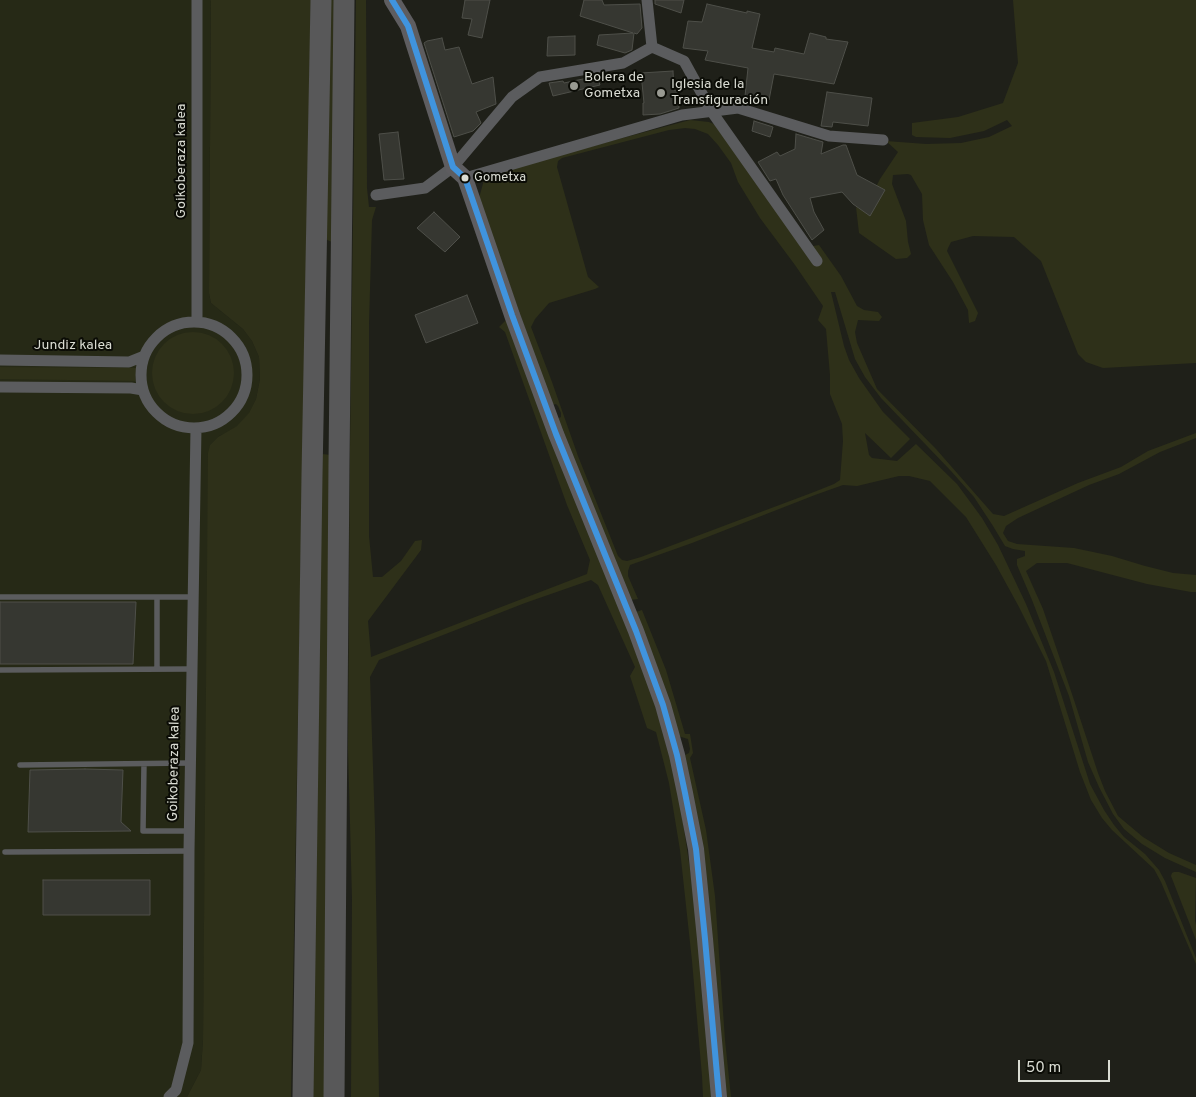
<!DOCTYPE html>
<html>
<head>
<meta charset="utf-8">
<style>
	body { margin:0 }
	#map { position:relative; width:1196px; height:1097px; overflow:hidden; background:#1f2019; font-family:Overpass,sans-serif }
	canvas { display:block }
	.scale { position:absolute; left:1018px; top:1060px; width:92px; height:22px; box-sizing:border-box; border:2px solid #dadcd3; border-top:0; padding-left:6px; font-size:15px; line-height:18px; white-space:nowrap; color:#dadcd3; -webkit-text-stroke:4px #0b0c06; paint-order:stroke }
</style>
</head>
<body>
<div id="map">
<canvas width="1196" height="1097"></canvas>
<div class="scale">50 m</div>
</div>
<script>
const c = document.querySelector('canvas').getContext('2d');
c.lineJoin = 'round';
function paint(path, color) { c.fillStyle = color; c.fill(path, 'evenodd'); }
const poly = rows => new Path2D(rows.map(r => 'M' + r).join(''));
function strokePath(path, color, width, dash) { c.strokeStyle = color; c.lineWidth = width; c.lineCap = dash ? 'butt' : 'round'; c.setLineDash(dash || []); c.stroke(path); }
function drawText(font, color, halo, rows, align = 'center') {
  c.font = font + ' Overpass,sans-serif'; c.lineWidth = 4; c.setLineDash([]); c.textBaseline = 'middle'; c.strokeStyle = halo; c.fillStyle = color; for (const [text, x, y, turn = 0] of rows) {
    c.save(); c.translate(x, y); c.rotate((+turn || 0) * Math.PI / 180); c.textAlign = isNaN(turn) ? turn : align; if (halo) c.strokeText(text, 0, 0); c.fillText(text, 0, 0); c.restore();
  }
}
paint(poly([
	[0,0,211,0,209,293,211,303,243,329,252,341,259,357,260,379,256,399,249,414,238,426,218,437,210,445,203,1040,201,1070,187,1097,0,1097]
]), '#262916');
paint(poly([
	[211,0,311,0,291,1097,187,1097,201,1070,203,1040,208,453,210,445,218,437,237,426,249,413,256,399,260,379,259,357,252,341,243,329,211,303,209,293],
	[329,0,335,0,332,242,325,239],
	[356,0,366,0,367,188,369,207,376,207,372,220,369,324,369,536,373,577,382,577,401,561,415,541,422,540,421,550,368,621,371,657,587,574,590,560,567,505,505,332,499,327,506,320,635,648,650,689,667,744,678,789,695,903,712,1097,703,1097,702,1076,692,961,680,850,669,783,656,732,647,728,630,676,635,667,598,585,591,580,525,603,379,660,370,677,375,828,379,1097,351,1097,352,898,348,749,350,446],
	[1013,0,1196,0,1196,363,1103,368,1086,362,1078,354,1041,261,1014,237,973,236,951,242,948,248,947,251,978,313,975,321,969,323,968,310,953,282,929,245,923,220,922,194,911,175,908,174,893,175,892,184,906,221,908,242,911,254,907,258,896,259,859,233,856,207,864,211,880,179,898,152,886,141,926,144,961,143,989,137,1012,126,1007,120,984,131,950,138,916,137,912,135,912,123,958,117,1003,103,1018,63],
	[690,120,709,122,716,125,802,248,819,245,841,276,857,306,864,310,878,312,882,317,879,321,858,320,855,332,857,343,877,389,936,449,993,514,1004,516,1078,483,1121,467,1148,451,1196,433,1196,438,1160,452,1119,474,1089,485,1018,518,1006,526,1003,533,1008,541,1017,544,1074,548,1112,556,1145,566,1173,573,1196,575,1196,592,1191,592,1147,584,1067,563,1037,563,1026,571,1043,609,1073,697,1098,773,1105,791,1118,816,1143,837,1169,853,1196,865,1196,872,1165,858,1142,844,1124,829,1113,814,1099,787,1088,762,1069,696,1032,600,1017,565,1017,559,1025,556,1025,551,1013,549,1005,546,993,526,974,497,951,471,881,398,865,377,855,359,835,292,831,292,844,346,849,360,859,378,883,412,910,439,891,458,865,433,869,455,872,458,897,461,916,444,957,484,982,518,998,545,1026,604,1054,672,1090,784,1104,810,1114,825,1124,837,1145,854,1159,870,1165,881,1196,958,1196,964,1161,882,1154,869,1112,830,1102,818,1091,800,1080,772,1046,661,1019,607,996,565,966,517,930,481,909,476,899,476,857,486,843,485,815,495,692,543,630,565,628,571,628,576,638,599,630,600,557,419,561,417,561,413,558,406,556,404,552,405,479,198,484,180,499,171],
	[685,128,695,129,708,134,718,145,731,163,738,182,760,218,795,265,823,306,818,320,826,329,830,375,830,394,842,424,843,441,840,480,834,484,814,492,641,557,627,561,622,560,618,556,578,456,552,382,531,327,535,319,549,303,595,289,599,287,588,277,557,167,558,161,562,158,669,130],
	'152 373a41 41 0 1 1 82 0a41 41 0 1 1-82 0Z',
	[0,367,136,368,135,381,0,379],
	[322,454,331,455,326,1097,312,1097],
	[642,610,666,670,685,734,690,734,693,753,690,758,706,830,715,896,725,1040,731,1097,724,1097,684,758,685,755,689,753,690,749,688,739,678,736,636,612],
	[1174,872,1179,872,1196,878,1195,921,1196,925,1196,940,1171,876,1172,873]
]), '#2e3019');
const building = poly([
	[465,0,490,0,482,38,468,35,472,19,462,18,465,0],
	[584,0,602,0,604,5,640,4,642,28,637,34,634,33,632,50,625,53,597,45,599,35,633,33,580,16,584,0],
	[655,0,684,0,681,13,655,4,655,0],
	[707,4,747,13,747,11,760,14,752,48,774,52,775,48,804,54,810,33,826,37,826,39,848,42,834,84,774,74,769,100,745,96,748,68,705,60,708,51,683,48,688,21,702,22,707,4],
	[575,36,575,55,547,56,548,37,575,36],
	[442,38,445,50,459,47,472,84,493,77,496,104,476,112,481,123,473,131,454,137,424,43,427,41,442,38],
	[673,71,674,90,678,91,679,108,660,114,643,115,643,103,644,103,641,73,673,71],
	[597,76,600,85,553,96,549,83,563,81,564,83,597,76],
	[827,92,872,98,868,126,833,122,832,127,821,126,827,92],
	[754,121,773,127,770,137,752,131,754,121],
	[398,132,404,179,384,180,379,134,398,132],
	[796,134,823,142,821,154,843,145,846,145,857,175,885,190,870,216,853,204,842,192,810,198,814,212,824,230,812,240,783,195,776,179,770,181,758,162,777,152,780,156,795,149,796,134],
	[434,212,460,237,445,252,417,228,434,212],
	[467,295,478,323,426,343,415,315,467,295],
	[0,602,136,602,133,664,0,664,0,602],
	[85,769,123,770,121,822,131,831,28,832,30,770,85,769],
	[43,880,150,880,150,915,43,915,43,880]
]);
paint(building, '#363731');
strokePath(building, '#4e4f49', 1);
strokePath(poly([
	[0,597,193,597],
	[157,669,157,597],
	[0,670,192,669],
	[144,764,143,831,189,831],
	[20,765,190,763],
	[5,852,189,851]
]), '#5b5c5e', 5.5);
strokePath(poly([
	[647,0,652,47,684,61,712,112,817,261],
	[465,178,682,115,738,108,829,136,883,140],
	[376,195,425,188,453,167,512,97,540,77,623,63,652,47],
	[197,321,197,0],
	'141 375a53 53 0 1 1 106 0a53 53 0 1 1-106 0Z',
	[0,360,129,362,144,356],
	[0,387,131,388,143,390],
	[169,1097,176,1090,188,1043,189,851,196,428]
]), '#5b5c5e', 11);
strokePath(poly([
	[392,0,408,26,453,167,465,178,512,315,556,434,636,631,663,705,677,755,685,793,696,849,705,939,719,1097]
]), '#5e5d60', 16);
strokePath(poly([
	[303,1097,312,475,321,0],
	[334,1097,339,463,344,0]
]), '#585859', 21);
strokePath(poly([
	[392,0,408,26,453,167,465,178,512,315,556,434,636,631,663,705,677,755,685,793,696,849,705,939,719,1097]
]), '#4094de', 6);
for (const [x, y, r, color] of [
	[574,86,5,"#999a92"],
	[661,93,5,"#999a92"],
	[465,178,4.5,"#dadcd3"]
]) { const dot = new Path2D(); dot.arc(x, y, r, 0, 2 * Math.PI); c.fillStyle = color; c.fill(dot); strokePath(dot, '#0b0c06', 2); }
drawText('13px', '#dadcd3', '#0b0c06', [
	["Gometxa",474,178]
], 'left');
drawText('14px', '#dadcd3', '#0b0c06', [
	["Bolera de",584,78],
	["Gometxa",584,94],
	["Iglesia de la",671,85],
	["Transfiguración",671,101]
], 'left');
drawText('14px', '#dadcd3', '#0b0c06', [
	["Goikoberaza kalea",182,161,-90],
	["Jundiz kalea",73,346],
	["Goikoberaza kalea",175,764,-89]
]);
</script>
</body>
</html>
